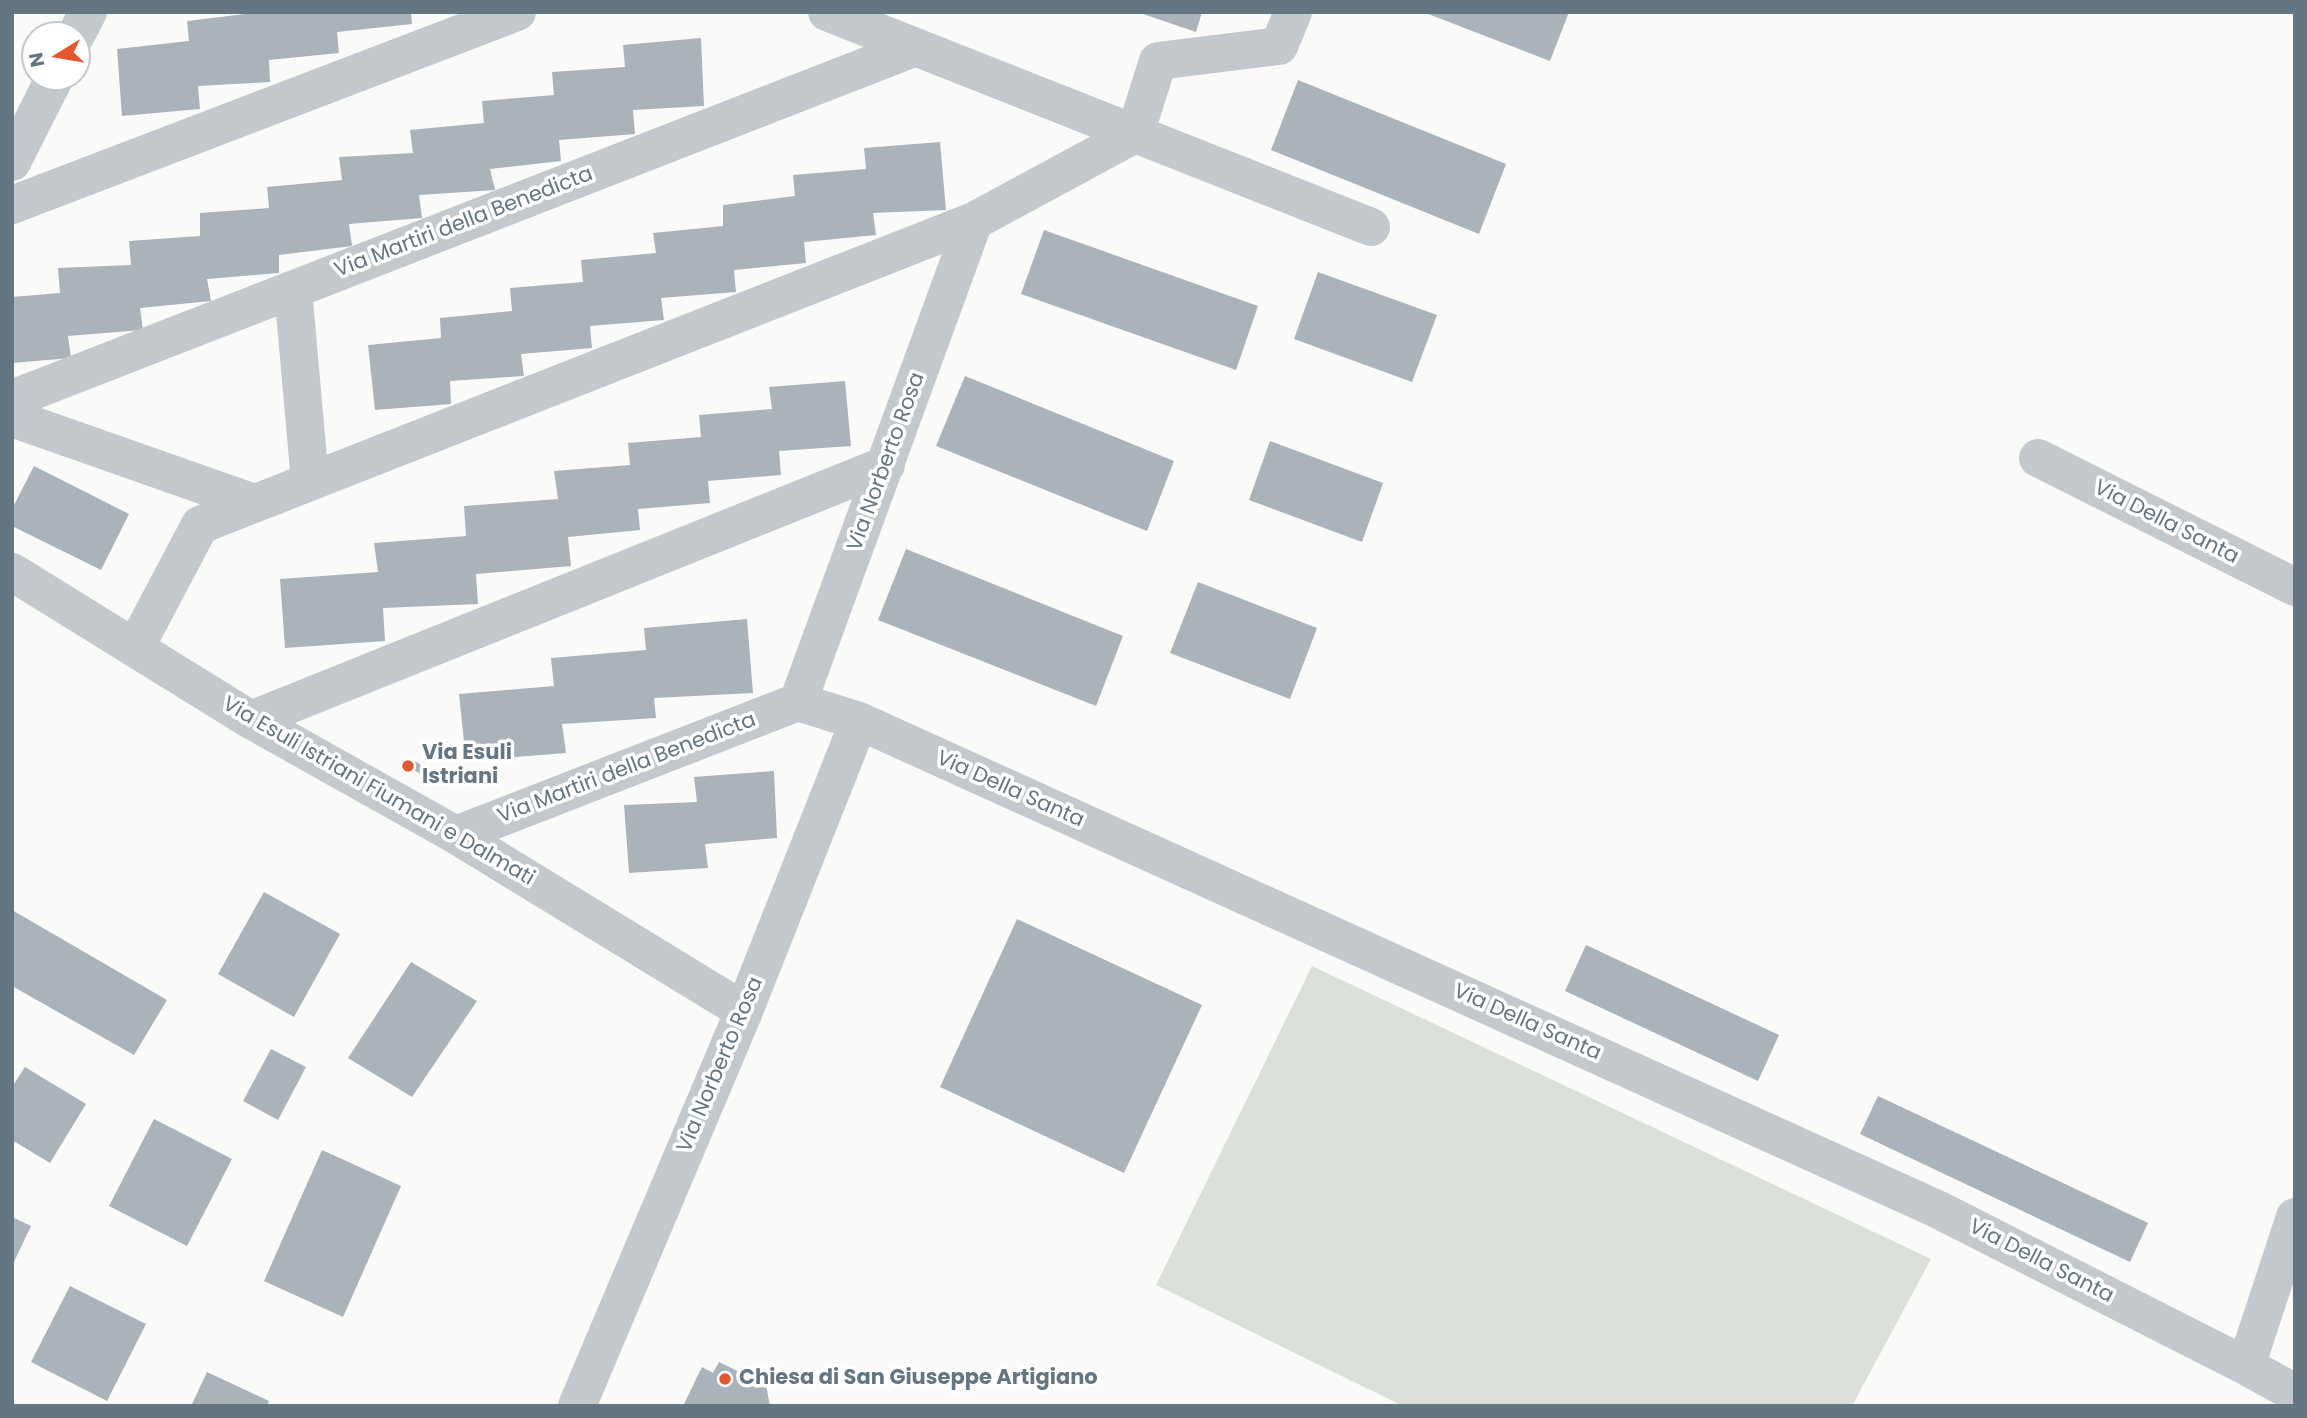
<!DOCTYPE html>
<html>
<head>
<meta charset="utf-8">
<style>
	body { margin:0 }
	#map { position:relative; width:2307px; height:1418px; overflow:hidden; background:#fafaf8; font-family:Poppins,sans-serif }
	canvas { display:block }
	.frame { position:absolute; inset:0; border:14px solid #657683; pointer-events:none }
	.north { position:absolute; left:21px; top:21px; width:70px; height:70px; box-sizing:border-box; background:#fff; border:2px solid #c1c8cd; border-radius:50%; rotate:259deg; font-size:19px; font-weight:700; line-height:28px; text-align:center; color:#657683 }
	.north::after { content:''; display:block; margin:auto; width:24px; height:32px; background:#e4572e; clip-path:polygon(50% 0,100% 100%,50% 72%,0 100%) }
</style>
</head>
<body>
<div id="map">
<canvas width="2307" height="1418"></canvas>
<div class="frame"></div>
<div class="north">N</div>
</div>
<script>
const c = document.querySelector('canvas').getContext('2d');
c.lineJoin = 'round';
function paint(path, color) { c.fillStyle = color; c.fill(path, 'evenodd'); }
const poly = rows => new Path2D(rows.map(r => 'M' + r).join(''));
function strokePath(path, color, width, dash) { c.strokeStyle = color; c.lineWidth = width; c.lineCap = dash ? 'butt' : 'round'; c.setLineDash(dash || []); c.stroke(path); }
function drawText(font, color, halo, rows, align = 'center') {
  c.font = font + ' Poppins,sans-serif'; c.lineWidth = 7; c.setLineDash([]); c.textBaseline = 'middle'; c.strokeStyle = halo; c.fillStyle = color; for (const [text, x, y, turn = 0] of rows) {
    c.save(); c.translate(x, y); c.rotate((+turn || 0) * Math.PI / 180); c.textAlign = isNaN(turn) ? turn : align; if (halo) c.strokeText(text, 0, 0); c.fillText(text, 0, 0); c.restore();
  }
}
paint(poly([
	[1312,966,1931,1259,1852,1406,1403,1406,1156,1285]
]), '#dadfd7');
paint(poly([
	[262,12,411,12,412,24,337,32,339,53,269,60,270,82,198,86,200,109,122,116,117,49,189,41,187,21],
	[1137,12,1202,12,1196,32],
	[1423,12,1569,12,1550,61],
	[701,38,704,106,633,110,635,134,559,140,561,161,490,169,495,190,419,195,422,218,349,224,352,246,279,255,279,273,207,279,211,301,140,308,143,330,68,336,71,358,12,363,12,297,60,293,58,268,131,265,129,241,200,236,200,213,269,208,267,187,342,180,339,157,413,153,410,130,484,123,482,101,554,95,552,72,625,67,623,45],
	[1298,80,1506,164,1479,234,1271,150],
	[940,142,946,210,873,213,876,235,804,242,806,263,734,270,736,292,661,298,664,320,590,326,592,348,521,354,524,376,450,381,451,404,375,410,368,345,441,338,440,318,512,311,510,288,583,282,581,260,656,253,653,233,723,226,723,205,795,196,793,175,866,169,864,148],
	[1044,230,1258,306,1236,370,1021,294],
	[1318,272,1437,315,1412,382,1294,339],
	[965,376,1174,461,1147,531,936,446],
	[845,381,851,446,779,451,781,475,708,481,710,503,638,509,640,530,568,537,571,566,476,574,478,604,383,608,385,641,285,648,280,579,378,572,374,543,466,536,464,506,558,499,554,471,630,465,628,443,701,437,699,415,772,409,769,387],
	[1270,441,1383,483,1362,542,1249,500],
	[34,466,129,514,101,570,12,526,12,509],
	[906,549,1123,636,1096,706,878,620],
	[1198,582,1317,628,1290,699,1170,653],
	[747,619,753,693,654,698,656,718,562,724,566,753,466,761,459,694,554,686,551,658,646,650,644,628],
	[415,761,430,771,427,778,411,768],
	[774,771,777,838,705,844,708,868,629,873,624,805,697,802,694,777],
	[264,892,340,934,294,1017,218,974],
	[12,910,167,1000,134,1055,12,986],
	[1017,919,1202,1005,1124,1173,940,1087],
	[1586,945,1779,1035,1758,1081,1565,991],
	[411,962,477,1001,412,1097,348,1058],
	[271,1049,306,1067,278,1120,243,1101],
	[25,1067,86,1104,50,1163,12,1140,12,1087],
	[1878,1096,2148,1223,2130,1262,1860,1134],
	[154,1119,232,1159,187,1246,109,1206],
	[322,1150,401,1186,343,1317,264,1281],
	[12,1217,31,1226,12,1266],
	[70,1286,146,1324,107,1401,31,1362],
	[719,1362,766,1385,770,1406,683,1406,702,1367,713,1373],
	[207,1372,269,1401,267,1406,191,1406]
]), '#aab3b9');
strokePath(poly([
	[827,12,1371,227],
	[76,35,88,12],
	[12,162,55,77],
	[12,205,517,12],
	[293,290,310,481],
	[12,399,916,47],
	[12,418,254,503],
	[2038,458,2295,587],
	[12,572,251,720,456,835,744,1011],
	[135,648,200,525,974,221,1135,134,1158,61,1279,46,1293,12],
	[798,702,859,721,1937,1209,2246,1366,2295,1393],
	[798,702,974,221],
	[251,720,886,465],
	[456,835,798,702],
	[2246,1366,2295,1217],
	[577,1406,744,1011,859,721]
]), '#c3c8cc', 38);
for (const [x, y, r, color] of [
	[408,766,7,"#e4572e"],
	[725,1379,7,"#e4572e"]
]) { const dot = new Path2D(); dot.arc(x, y, r, 0, 2 * Math.PI); c.fillStyle = color; c.fill(dot); strokePath(dot, '#fff', 2.5); }
drawText('21px', '#657683', '#fff', [
	["Via Martiri della Benedicta",464,223,-21],
	["Via Norberto Rosa",887,462,-70],
	["Via Della Santa",2166,523,27],
	["Via Martiri della Benedicta",627,769,-21],
	["Via Della Santa",1010,790,24],
	["Via Esuli Istriani Fiumani e Dalmati",378,792,30],
	["Via Della Santa",1527,1023,24],
	["Via Norberto Rosa",721,1065,-67],
	["Via Della Santa",2041,1262,27]
]);
drawText('bold 21px', '#657683', '#fff', [
	["Via Esuli",422,754],
	["Istriani",422,778],
	["Chiesa di San Giuseppe Artigiano",739,1379]
], 'left');
</script>
</body>
</html>
